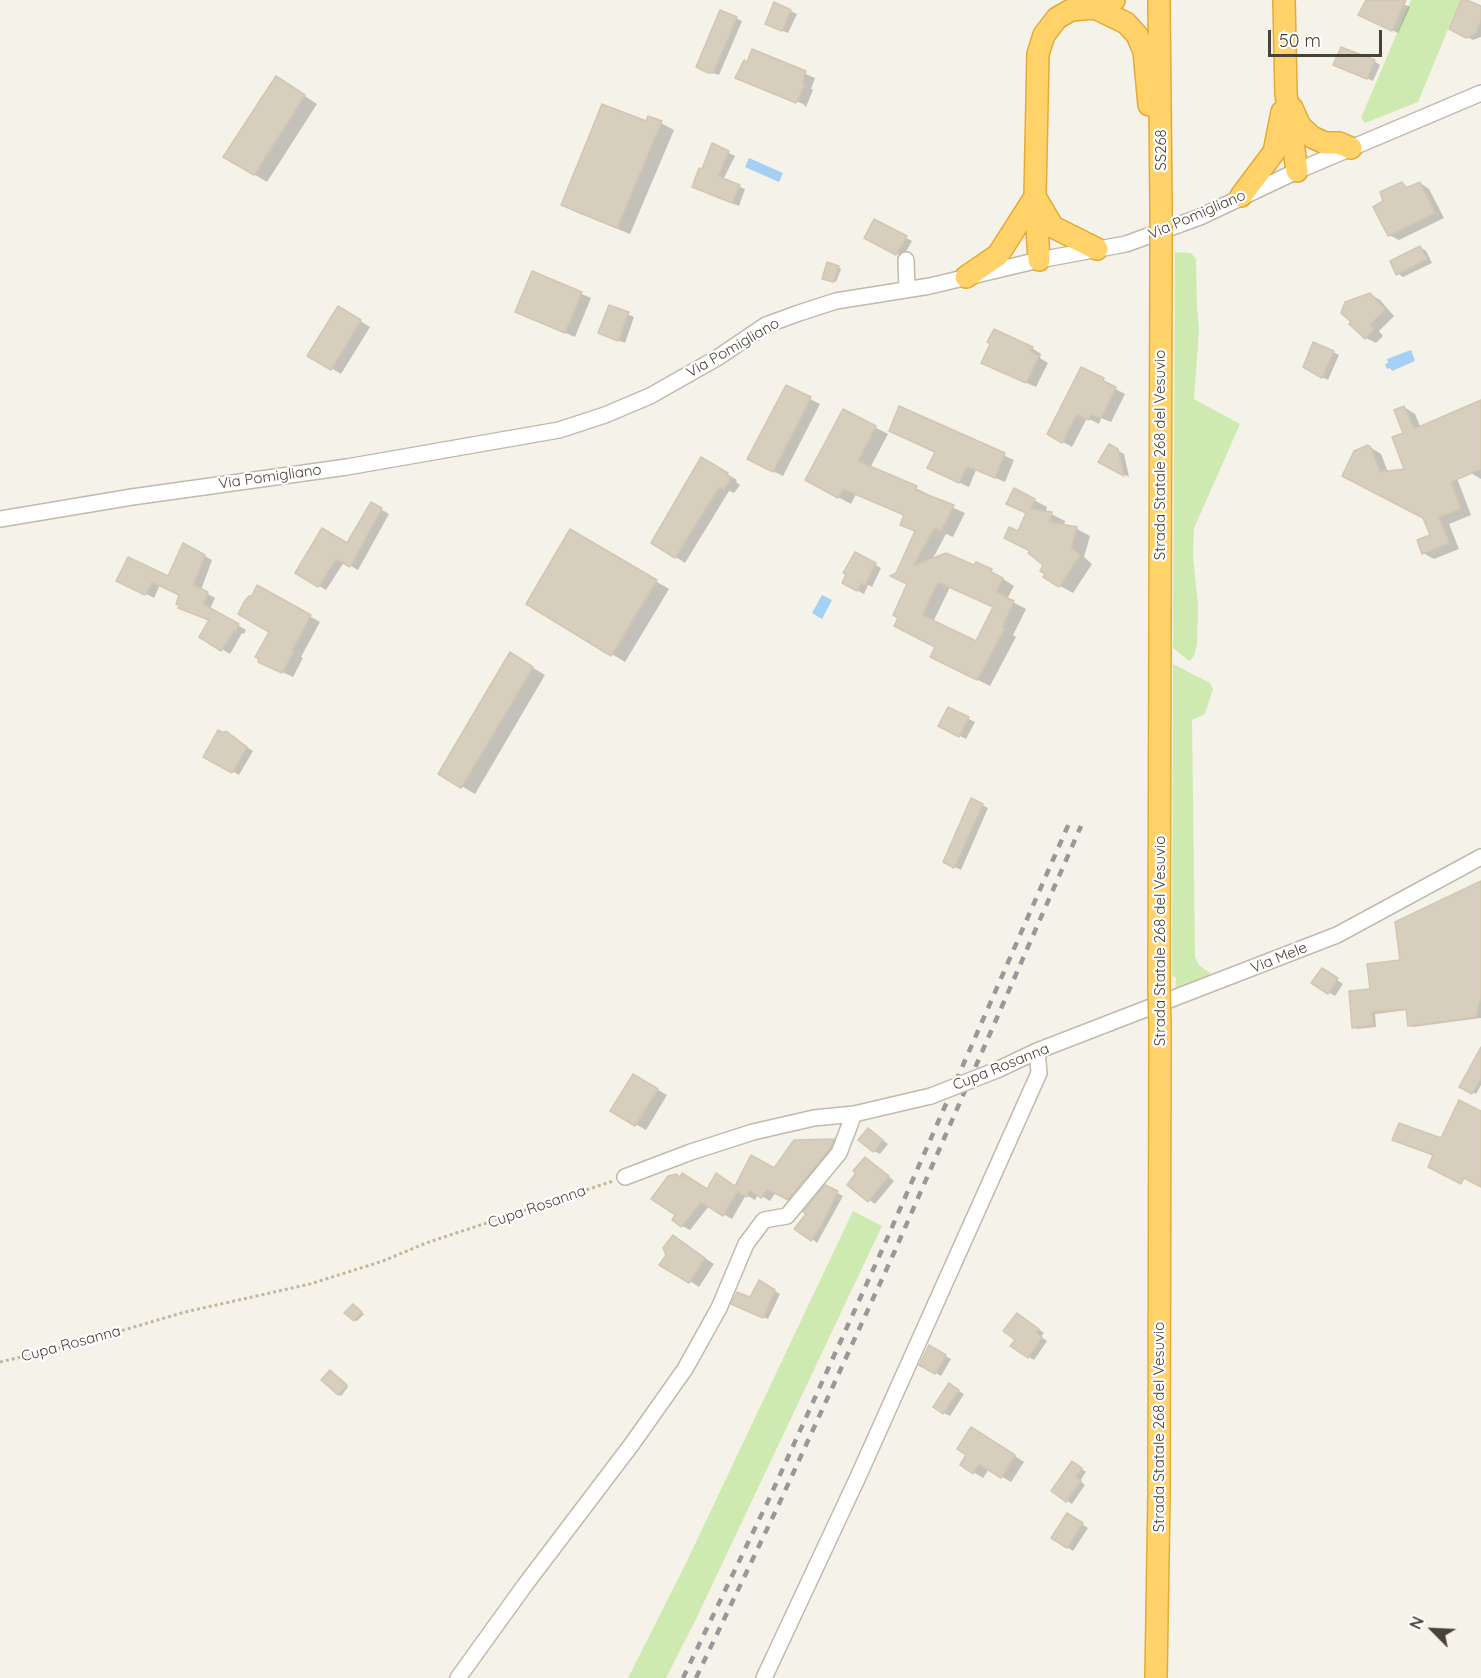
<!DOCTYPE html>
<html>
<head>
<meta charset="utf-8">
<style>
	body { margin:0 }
	#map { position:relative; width:1481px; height:1678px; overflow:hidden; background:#f5f2e9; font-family:Quicksand,sans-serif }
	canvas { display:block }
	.north { position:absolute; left:1403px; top:1600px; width:60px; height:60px; -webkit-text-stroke:4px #fff; paint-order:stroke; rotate:294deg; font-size:16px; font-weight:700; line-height:24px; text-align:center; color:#494337 }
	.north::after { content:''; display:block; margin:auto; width:21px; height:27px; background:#494337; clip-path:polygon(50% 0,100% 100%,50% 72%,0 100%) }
	.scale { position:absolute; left:1268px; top:30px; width:114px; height:27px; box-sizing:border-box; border:3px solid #494337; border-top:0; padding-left:8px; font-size:18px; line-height:21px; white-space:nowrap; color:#494337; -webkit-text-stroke:4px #fff; paint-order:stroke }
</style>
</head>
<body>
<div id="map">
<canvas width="1481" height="1678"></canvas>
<div class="north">N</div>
<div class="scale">50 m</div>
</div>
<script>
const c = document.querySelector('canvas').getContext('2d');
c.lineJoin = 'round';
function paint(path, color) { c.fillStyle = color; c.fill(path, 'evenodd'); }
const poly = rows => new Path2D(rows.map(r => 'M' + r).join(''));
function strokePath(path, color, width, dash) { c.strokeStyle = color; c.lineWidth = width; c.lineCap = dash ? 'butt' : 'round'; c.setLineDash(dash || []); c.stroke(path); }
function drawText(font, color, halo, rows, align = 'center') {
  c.font = font + ' Quicksand,sans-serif'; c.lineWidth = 4.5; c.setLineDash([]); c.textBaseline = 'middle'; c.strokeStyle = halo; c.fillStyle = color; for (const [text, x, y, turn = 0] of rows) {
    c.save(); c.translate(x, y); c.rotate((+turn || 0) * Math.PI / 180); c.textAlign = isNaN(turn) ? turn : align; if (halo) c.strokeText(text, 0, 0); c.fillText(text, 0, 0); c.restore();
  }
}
paint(poly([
	[1411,0,1460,0,1418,102,1365,123,1361,118],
	[1175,252,1191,253,1196,259,1197,309,1199,330,1194,399,1240,424,1194,528,1193,556,1198,606,1197,645,1194,656,1189,661,1173,648],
	[1173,664,1210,683,1213,689,1205,714,1192,720,1195,957,1199,965,1210,973,1207,981,1175,995,1176,978,1172,975],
	[853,1211,882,1226,696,1619,666,1678,628,1678,687,1561]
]), '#ceeab1');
paint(poly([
	[749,158,783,173,779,182,745,167],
	[1411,350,1415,361,1392,371,1390,368,1387,369,1385,364,1388,363,1387,359],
	[822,595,832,600,822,619,812,613]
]), '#a4d0f3');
paint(poly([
	[1368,0,1395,0,1410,7,1398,33,1366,18],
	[775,4,797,14,788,33,773,27],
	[1481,8,1481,37,1473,40,1451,29],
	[736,18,742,21,719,75,703,70],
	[753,51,815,78,811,89,813,90,806,107,803,104,745,80,748,64],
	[1374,61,1380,65,1373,81,1335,65],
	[289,86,317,104,267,182,225,157],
	[647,123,661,123,674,130,630,234,576,212,563,204],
	[713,145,735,156,723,180,745,189,739,206,699,190,703,171],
	[1402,183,1409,188,1420,183,1429,189,1444,218,1399,240,1389,235,1385,201],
	[874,221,912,241,903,257,866,237],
	[1420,247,1426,251,1432,263,1403,277,1397,273],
	[838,267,841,269,836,282,826,279],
	[533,273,591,298,575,337,517,312],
	[1370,294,1380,300,1394,316,1379,331,1383,336,1376,343,1366,338],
	[610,307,634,317,625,343,606,336],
	[338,308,370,327,341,374,309,355],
	[1032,348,1041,354,1040,358,1048,363,1036,387,992,368],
	[1333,352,1339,355,1328,380,1312,372],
	[1081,369,1113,385,1112,387,1125,394,1111,422,1101,418,1099,424,1087,418,1072,447,1049,434],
	[786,387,820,404,783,476,758,464],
	[1481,402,1481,479,1471,473,1444,444,1471,515,1449,524,1459,549,1434,559,1423,553,1432,536,1425,518,1355,482,1370,447,1381,454,1388,472,1406,471,1404,407,1415,414,1421,428],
	[900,408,1014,460,1005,482,976,470,969,487,938,473,937,452],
	[844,411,888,434,870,468,916,488,928,494,927,496,965,513,953,537,946,534,932,560,991,571,1014,586,1007,599,1026,609,1013,635,1016,637,990,686,944,663,937,647,908,632,909,584,897,574,917,532,902,524,905,516,856,494,851,504,819,487],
	[950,587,995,607,977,643,933,622],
	[1117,450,1124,454,1129,477,1100,461],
	[702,459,737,480,736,482,740,485,734,493,729,491,685,563,653,542],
	[1034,500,1047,507,1045,513,1051,514,1065,521,1064,526,1077,529,1090,536,1084,557,1092,564,1073,593,1060,586,1019,533,1027,514,1008,504],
	[372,504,389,514,358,570,344,562,326,590,297,573,348,545],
	[571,531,669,589,625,662,528,603],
	[184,545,212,560,201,590,215,598,210,609,246,630,244,634,242,633,230,654,201,636,211,621,180,608,181,595,160,585,154,598,126,584,169,578],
	[855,554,881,568,872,587,868,585,864,594,843,583],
	[258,587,320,622,301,657,303,658,293,677,260,662,271,631,252,599],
	[510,654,545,675,475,794,440,773],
	[949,709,975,722,966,739,940,726],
	[232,737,253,751,239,775,205,756],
	[982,805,988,808,961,870,951,865],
	[1481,882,1481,1018,1413,1027,1409,1025,1408,1010,1375,1014,1376,1027,1357,1029,1354,1027,1371,990],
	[1327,973,1343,984,1335,996,1313,983],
	[1481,1051,1481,1085,1476,1094,1461,1086],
	[633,1076,667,1095,646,1130,612,1111],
	[869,1130,888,1144,880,1154,874,1151],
	[834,1140,842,1145,797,1204,776,1192,770,1201,758,1194,755,1200,746,1195,732,1219,709,1206,690,1230,682,1226,708,1191,736,1188,775,1170,795,1142],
	[871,1162,894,1181,875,1204,849,1185,858,1173],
	[826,1187,843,1196,817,1243,812,1239,808,1214],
	[682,1243,714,1264,699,1287,690,1281],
	[760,1282,780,1294,768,1319,738,1306,750,1299],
	[356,1307,364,1314,357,1321,355,1320],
	[1023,1318,1044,1333,1041,1337,1047,1341,1034,1360,1029,1357,1017,1339],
	[930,1347,951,1359,941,1376,921,1364],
	[332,1374,348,1387,341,1396,338,1394],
	[949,1385,964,1394,950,1416,944,1413],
	[981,1434,1024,1462,1011,1482,989,1469,983,1478,962,1465],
	[1077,1465,1086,1472,1080,1481,1085,1485,1072,1504,1053,1491],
	[1068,1515,1088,1528,1073,1551,1053,1538]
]), '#0003');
const building = poly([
	[1366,0,1406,0,1392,31,1358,15,1366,0],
	[1461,0,1467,0,1481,6,1481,20,1475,34,1466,38,1449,29,1461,0],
	[774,2,791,10,782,31,765,24,774,2],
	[720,10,737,17,713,73,708,73,696,67,720,10],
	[1341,47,1375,60,1367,79,1333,65,1341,47],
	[752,49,806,71,802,83,805,84,796,103,735,78,744,60,747,62,752,49],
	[276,76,305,95,254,175,223,157,276,76],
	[602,104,646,121,648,116,662,121,617,228,561,205,602,104],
	[712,143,729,151,718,176,740,185,732,203,692,187,699,168,702,169,712,143],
	[1402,182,1406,188,1420,182,1435,213,1388,236,1373,207,1383,201,1380,192,1402,182],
	[874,219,907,236,896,255,864,238,874,219],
	[1420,246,1427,259,1396,275,1390,261,1420,246],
	[827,262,839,266,833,282,822,279,827,262],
	[532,271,582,292,565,333,515,312,532,271],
	[1370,293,1385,309,1370,325,1374,329,1365,339,1349,324,1351,322,1341,313,1345,302,1370,293],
	[609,305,629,312,618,341,598,333,609,305],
	[338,306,361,320,331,370,307,356,338,306],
	[994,329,1033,347,1030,352,1039,356,1026,383,981,363,990,344,987,342,994,329],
	[1313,342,1334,351,1322,378,1303,367,1313,342],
	[1081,367,1104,378,1103,381,1116,387,1101,418,1091,414,1089,420,1077,414,1062,443,1047,434,1081,367],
	[786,385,811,397,773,472,747,459,786,385],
	[1481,400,1481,469,1451,482,1461,509,1439,517,1449,543,1422,554,1417,540,1430,535,1423,518,1342,476,1354,451,1368,445,1368,446,1370,446,1380,472,1404,469,1392,437,1403,433,1394,410,1404,406,1414,429,1481,400],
	[899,406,1005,453,995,478,967,466,959,483,927,468,935,452,889,431,899,406],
	[843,409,876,426,858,461,917,486,915,490,954,505,941,531,934,528,913,566,946,553,974,565,976,562,992,569,991,572,1003,578,996,592,1014,601,1002,627,1005,628,977,680,930,657,935,647,894,626,898,618,893,615,907,584,890,576,896,573,915,531,900,525,904,515,843,489,838,498,805,480,843,409],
	[938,582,993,607,976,641,922,615,938,582],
	[1109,444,1118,449,1124,476,1098,462,1109,444],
	[701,457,728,473,727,476,731,478,724,489,719,487,675,558,651,543,701,457],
	[1014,488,1035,499,1031,509,1052,512,1050,522,1077,527,1071,548,1080,555,1059,587,1043,577,1045,574,1040,571,1043,565,1028,553,1030,551,1004,538,1009,527,1018,531,1026,513,1006,504,1014,488],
	[371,502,382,508,350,567,336,559,318,587,295,573,322,528,347,543,371,502],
	[570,529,657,580,611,656,526,604,570,529],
	[183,543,205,555,193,585,208,592,203,604,239,624,236,631,234,630,221,651,199,637,209,620,178,608,179,605,176,604,179,595,152,582,145,595,116,581,128,557,168,576,183,543],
	[855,552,876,563,865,585,861,583,857,591,842,583,846,574,843,573,855,552],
	[257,585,311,615,292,650,294,651,282,673,258,662,259,659,255,657,269,632,238,614,244,602,249,596,251,597,257,585],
	[510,652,533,667,461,788,438,774,510,652],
	[948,707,969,717,959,737,938,726,948,707],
	[218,730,224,733,226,731,247,747,232,773,203,757,218,730],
	[971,798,983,804,954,868,943,862,971,798],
	[1481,881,1481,996,1476,1017,1408,1026,1406,1009,1372,1012,1373,1025,1352,1028,1349,991,1370,989,1367,964,1400,960,1395,922,1481,881],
	[1322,968,1338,978,1328,994,1311,983,1322,968],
	[1481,1047,1481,1078,1472,1094,1459,1087,1481,1047],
	[633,1074,658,1089,635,1126,610,1111,633,1074],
	[1459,1100,1481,1111,1481,1187,1464,1178,1461,1184,1428,1167,1433,1155,1392,1140,1399,1123,1441,1138,1459,1100],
	[868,1128,883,1140,873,1152,858,1140,868,1128],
	[834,1139,830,1148,788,1200,767,1189,761,1198,749,1190,747,1197,737,1191,723,1216,701,1202,681,1227,672,1220,675,1215,651,1199,668,1176,676,1174,680,1177,682,1173,707,1189,716,1173,735,1186,751,1155,774,1168,794,1140,834,1139],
	[865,1157,889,1176,868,1202,847,1185,856,1173,853,1171,865,1157],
	[825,1185,838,1191,822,1224,811,1241,794,1229,806,1214,803,1212,825,1185],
	[673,1235,705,1258,689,1283,659,1265,666,1255,663,1248,673,1235],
	[759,1280,775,1290,763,1318,731,1304,737,1292,750,1297,759,1280],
	[353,1304,362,1312,354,1321,344,1313,353,1304],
	[1017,1313,1039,1329,1036,1333,1042,1337,1028,1358,1010,1346,1015,1340,1003,1331,1017,1313],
	[929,1345,946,1355,935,1374,919,1365,929,1345],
	[330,1370,347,1385,338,1395,321,1380,330,1370],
	[949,1383,959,1390,943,1414,933,1407,949,1383],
	[971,1427,1015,1455,1001,1478,979,1464,973,1474,960,1465,966,1455,957,1449,971,1427],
	[1072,1461,1082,1468,1076,1477,1081,1481,1066,1502,1051,1491,1072,1461],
	[1067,1513,1083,1523,1067,1548,1051,1538,1067,1513]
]);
paint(building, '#d7cebe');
strokePath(building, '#d2c7b1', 1.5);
const minor = poly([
	[906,260,907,289],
	[0,519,132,497,347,467,559,430,605,415,650,396,717,358,766,325,799,313,836,301,930,286,1039,260,1126,244,1200,217,1297,171,1481,93],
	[997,1070,1037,1051,1337,935,1481,857],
	[625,1177,691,1152,753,1132,814,1118,854,1114,931,1096],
	[458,1678,525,1585,632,1444,685,1369,719,1308,746,1244,764,1220,787,1216,839,1153,854,1114],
	[764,1678,858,1477,1039,1073,1037,1051]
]);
const highway = poly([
	[1159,0,1161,205],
	[1284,0,1286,94,1297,171],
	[1095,8,1126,23,1137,35,1144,51,1149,105],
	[1292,108,1300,126,1312,137,1325,143,1339,143,1351,148],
	[1241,196,1274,152,1282,112],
	[1037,200,1053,227,1097,249],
	[1039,260,1035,197,1038,54,1044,35,1057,18,1071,10,1095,8,1114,0],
	[966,277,998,255,1035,197],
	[1159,990,1161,257],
	[1156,1678,1159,1494,1160,1025]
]);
strokePath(minor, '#c1baab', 18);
strokePath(highway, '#e4aa35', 24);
strokePath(poly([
	[0,1362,76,1344,185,1312,310,1284,383,1261,426,1243,613,1181]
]), '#c3b79c', 3, [3, 3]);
strokePath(minor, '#fff', 15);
strokePath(highway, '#ffd36a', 21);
strokePath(poly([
	[683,1678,769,1499,882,1250,1070,821],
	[696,1678,779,1504,893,1255,1081,826]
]), '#989898', 4.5, [8, 8]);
const minorBridge = poly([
	[931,1096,997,1070]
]);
const highwayBridge = poly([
	[1161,257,1161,205],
	[1159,990,1160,1025]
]);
strokePath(minorBridge, '#c1baab', 18, []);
strokePath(highwayBridge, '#e4aa35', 24, []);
strokePath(minorBridge, '#fff', 15);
strokePath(highwayBridge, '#ffd36a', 21);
drawText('15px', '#494337', '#fff', [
	["SS268",1161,150,-90],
	["Via Pomigliano",1197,215,-23],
	["Via Pomigliano",733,348,-30],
	["Strada Statale 268 del Vesuvio",1160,455,-90],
	["Via Pomigliano",270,477,-8],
	["Strada Statale 268 del Vesuvio",1160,941,-90],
	["Via Mele",1279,958,-22],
	["Cupa Rosanna",1001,1067,-22],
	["Cupa Rosanna",537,1207,-19],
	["Cupa Rosanna",71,1344,-15],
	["Strada Statale 268 del Vesuvio",1159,1427,-90]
]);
</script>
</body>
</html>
